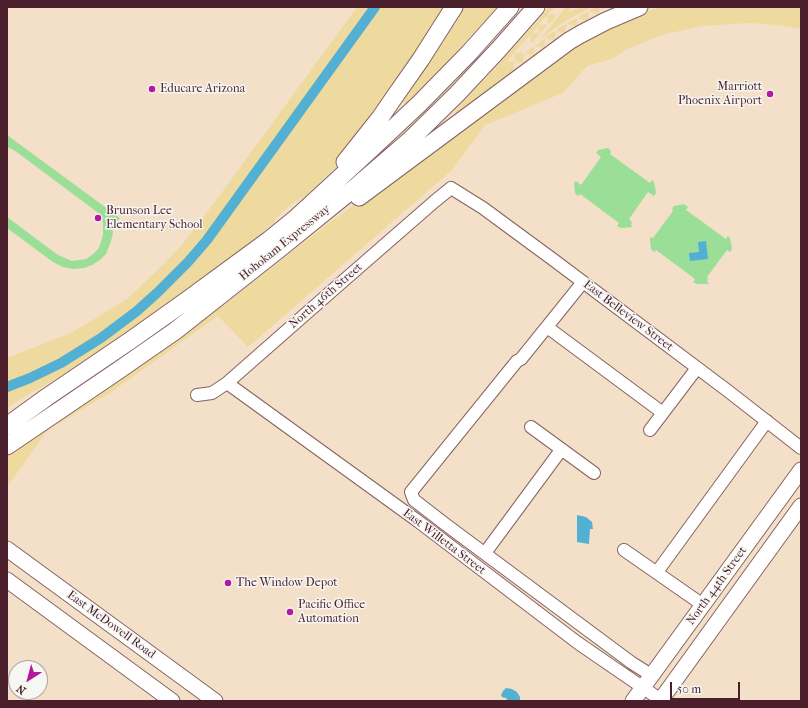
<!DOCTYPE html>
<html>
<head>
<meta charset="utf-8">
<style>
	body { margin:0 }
	#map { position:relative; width:808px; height:708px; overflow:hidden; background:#f4e0c8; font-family:"IM FELL French Canon",serif }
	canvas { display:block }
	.frame { position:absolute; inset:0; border:8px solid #4a1f2b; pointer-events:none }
	.north { position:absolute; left:8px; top:660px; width:40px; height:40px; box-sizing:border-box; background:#f6f6f2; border:1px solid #b1a0a2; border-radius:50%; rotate:216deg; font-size:11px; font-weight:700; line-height:16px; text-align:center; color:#4a1f2b }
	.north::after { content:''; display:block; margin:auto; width:14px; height:18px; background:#b5179e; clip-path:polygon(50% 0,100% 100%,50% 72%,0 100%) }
	.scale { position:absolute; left:670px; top:682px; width:70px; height:18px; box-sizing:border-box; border:2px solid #4a1f2b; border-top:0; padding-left:5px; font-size:12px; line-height:14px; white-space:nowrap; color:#4a1f2b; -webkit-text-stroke:3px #f6f6f2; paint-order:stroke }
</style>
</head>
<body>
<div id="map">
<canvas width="808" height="708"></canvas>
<div class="frame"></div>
<div class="north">N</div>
<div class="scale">50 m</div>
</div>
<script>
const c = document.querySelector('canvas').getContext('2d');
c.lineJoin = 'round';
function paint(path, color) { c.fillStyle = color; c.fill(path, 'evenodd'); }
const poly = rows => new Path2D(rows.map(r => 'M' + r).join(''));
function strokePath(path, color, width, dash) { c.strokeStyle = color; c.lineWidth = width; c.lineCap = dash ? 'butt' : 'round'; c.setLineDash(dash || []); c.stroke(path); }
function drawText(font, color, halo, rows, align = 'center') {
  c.font = font + ' "IM FELL French Canon",serif'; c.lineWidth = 3; c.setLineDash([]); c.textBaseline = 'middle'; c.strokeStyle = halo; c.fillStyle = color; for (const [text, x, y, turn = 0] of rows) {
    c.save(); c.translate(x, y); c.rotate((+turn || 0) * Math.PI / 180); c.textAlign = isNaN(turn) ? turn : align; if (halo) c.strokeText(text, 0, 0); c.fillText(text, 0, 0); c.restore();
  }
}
paint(poly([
	[7,135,120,218,115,224,112,224,113,233,111,241,106,254,100,260,92,265,84,268,74,269,63,267,53,262,7,228,7,217,58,255,72,261,86,259,92,255,99,248,103,235,103,223,101,217,97,212,18,153,12,149,7,147],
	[608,148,611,151,610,154,650,183,652,180,654,182,656,193,654,196,648,192,629,219,632,222,631,225,633,227,621,228,617,226,619,223,580,194,578,196,575,193,574,183,576,181,581,185,601,157,596,153,598,150],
	[684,204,688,207,686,210,726,239,728,236,730,238,732,249,730,252,727,250,707,277,708,279,707,281,709,284,697,284,693,282,695,279,656,250,654,252,651,249,650,239,651,237,653,238,673,211,672,209,674,206]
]), '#9ade97');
paint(poly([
	[357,7,447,7,366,129,336,167,305,196,292,204,275,219,275,222,215,269,155,313,121,336,78,367,24,397,7,408,7,358,71,333,127,299,164,264,181,246,217,199],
	[460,7,498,7,406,105,401,99],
	[549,7,554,7,548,15,550,16,551,14,553,15,554,14,556,16,549,24,547,22,548,21,547,19,548,17,546,16,539,24,541,26,543,24,544,25,546,24,547,25,540,34,538,32,540,31,538,29,540,27,538,26,532,34,533,35,534,33,536,34,537,33,539,35,532,43,530,41,532,40,530,38,532,36,530,35,507,61,509,62,510,61,512,62,513,61,515,64,513,65,514,67,513,68,514,69,522,63,521,62,519,63,518,61,517,62,515,60,515,58,514,57,515,55,514,54,515,53,517,54,518,52,520,53,521,52,525,56,523,57,524,59,523,60,524,62,533,55,531,54,530,55,528,53,527,55,525,53,534,46,535,48,534,49,535,51,533,52,534,54,543,48,542,46,540,48,539,46,537,47,536,45,544,39,546,40,544,42,545,44,544,45,545,47,554,40,552,39,550,40,549,38,548,39,546,37,555,31,556,33,555,34,556,36,554,38,555,39,564,33,563,32,561,33,559,31,558,32,556,30,566,24,567,26,565,27,566,29,564,31,566,32,575,27,573,25,572,26,570,24,569,25,567,23,577,18,578,20,576,21,577,23,575,24,576,25,586,20,585,19,583,20,581,18,580,19,579,17,588,11,589,13,588,14,589,16,587,18,588,19,597,15,596,13,594,14,593,12,591,13,590,10,597,7,601,8,599,9,600,11,598,12,599,14,609,9,608,7,606,8,606,7,610,7,611,8,614,7,625,7,495,90,475,99,465,112,459,115,455,111,490,74,533,26],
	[566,7,571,7,568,12,582,7,592,7,565,21,540,39],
	[661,7,801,7,801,29,777,25,749,23,702,26,662,35,627,49,612,59,587,66,563,93,485,125,452,170,248,347,218,316,110,393,48,430,7,487,7,455,151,357,225,304,329,223,575,45,625,19]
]), '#eeda9e');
paint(poly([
	[706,241,708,259,690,261,689,253,699,252,698,242],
	[577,515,586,517,592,522,593,529,590,529,589,544,577,542],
	[506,688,512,689,517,692,520,697,520,701,508,701,506,698,502,697,501,695,503,691]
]), '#54b0d2');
strokePath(poly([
	[7,387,30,378,61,363,101,338,137,311,158,292,188,262,207,240,375,7]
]), '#54b0d2', 10);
const minor = poly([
	[583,282,521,359,517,361,411,492,414,500,445,524,632,663,651,675],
	[547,327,663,413],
	[227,383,415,519,578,643,661,700],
	[197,395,212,393,227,383,334,289,435,201,451,188,483,208,555,261,728,391,801,448],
	[531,427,594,473],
	[650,430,697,368],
	[624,550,703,605],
	[485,553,561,450],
	[657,572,767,421]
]);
const major = poly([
	[7,549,215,701],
	[7,580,172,701],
	[633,701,801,470],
	[660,701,801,506]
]);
const highway = poly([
	[345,162,380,118,393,99,421,59,454,7],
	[359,197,569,41,581,34,606,21,639,7],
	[7,426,47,397,131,340,186,301,269,240,296,218,370,150,419,104,469,53,510,7],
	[7,446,119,370,175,331,279,249,358,185,409,141,457,94,499,49,536,7]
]);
strokePath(minor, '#866362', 14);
strokePath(major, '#866362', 17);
strokePath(highway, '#866362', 19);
strokePath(minor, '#fff', 12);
strokePath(major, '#fff', 15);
strokePath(highway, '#fff', 17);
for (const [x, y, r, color] of [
	[152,89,4,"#b5179e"],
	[770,94,4,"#b5179e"],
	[98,218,4,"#b5179e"],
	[228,583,4,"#b5179e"],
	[290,612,4,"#b5179e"]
]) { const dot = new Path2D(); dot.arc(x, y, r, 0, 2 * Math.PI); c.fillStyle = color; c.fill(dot); strokePath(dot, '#f6f6f2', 1.5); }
drawText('12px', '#4a1f2b', '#f6f6f2', [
	["Marriott",762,87,"right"],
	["Phoenix Airport",762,101,"right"],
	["Educare Arizona",160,89],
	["Brunson Lee",106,211],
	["Elementary School",106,225],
	["The Window Depot",236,583],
	["Pacific Office",298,605],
	["Automation",298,619]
], 'left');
drawText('12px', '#4a1f2b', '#f6f6f2', [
	["Hohokam Expressway",285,243,-39],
	["North 46th Street",326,296,-41],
	["East Belleview Street",628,316,37],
	["East Willetta Street",444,542,37],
	["North 44th Street",717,586,-54],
	["East McDowell Road",111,625,36]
]);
</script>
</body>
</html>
